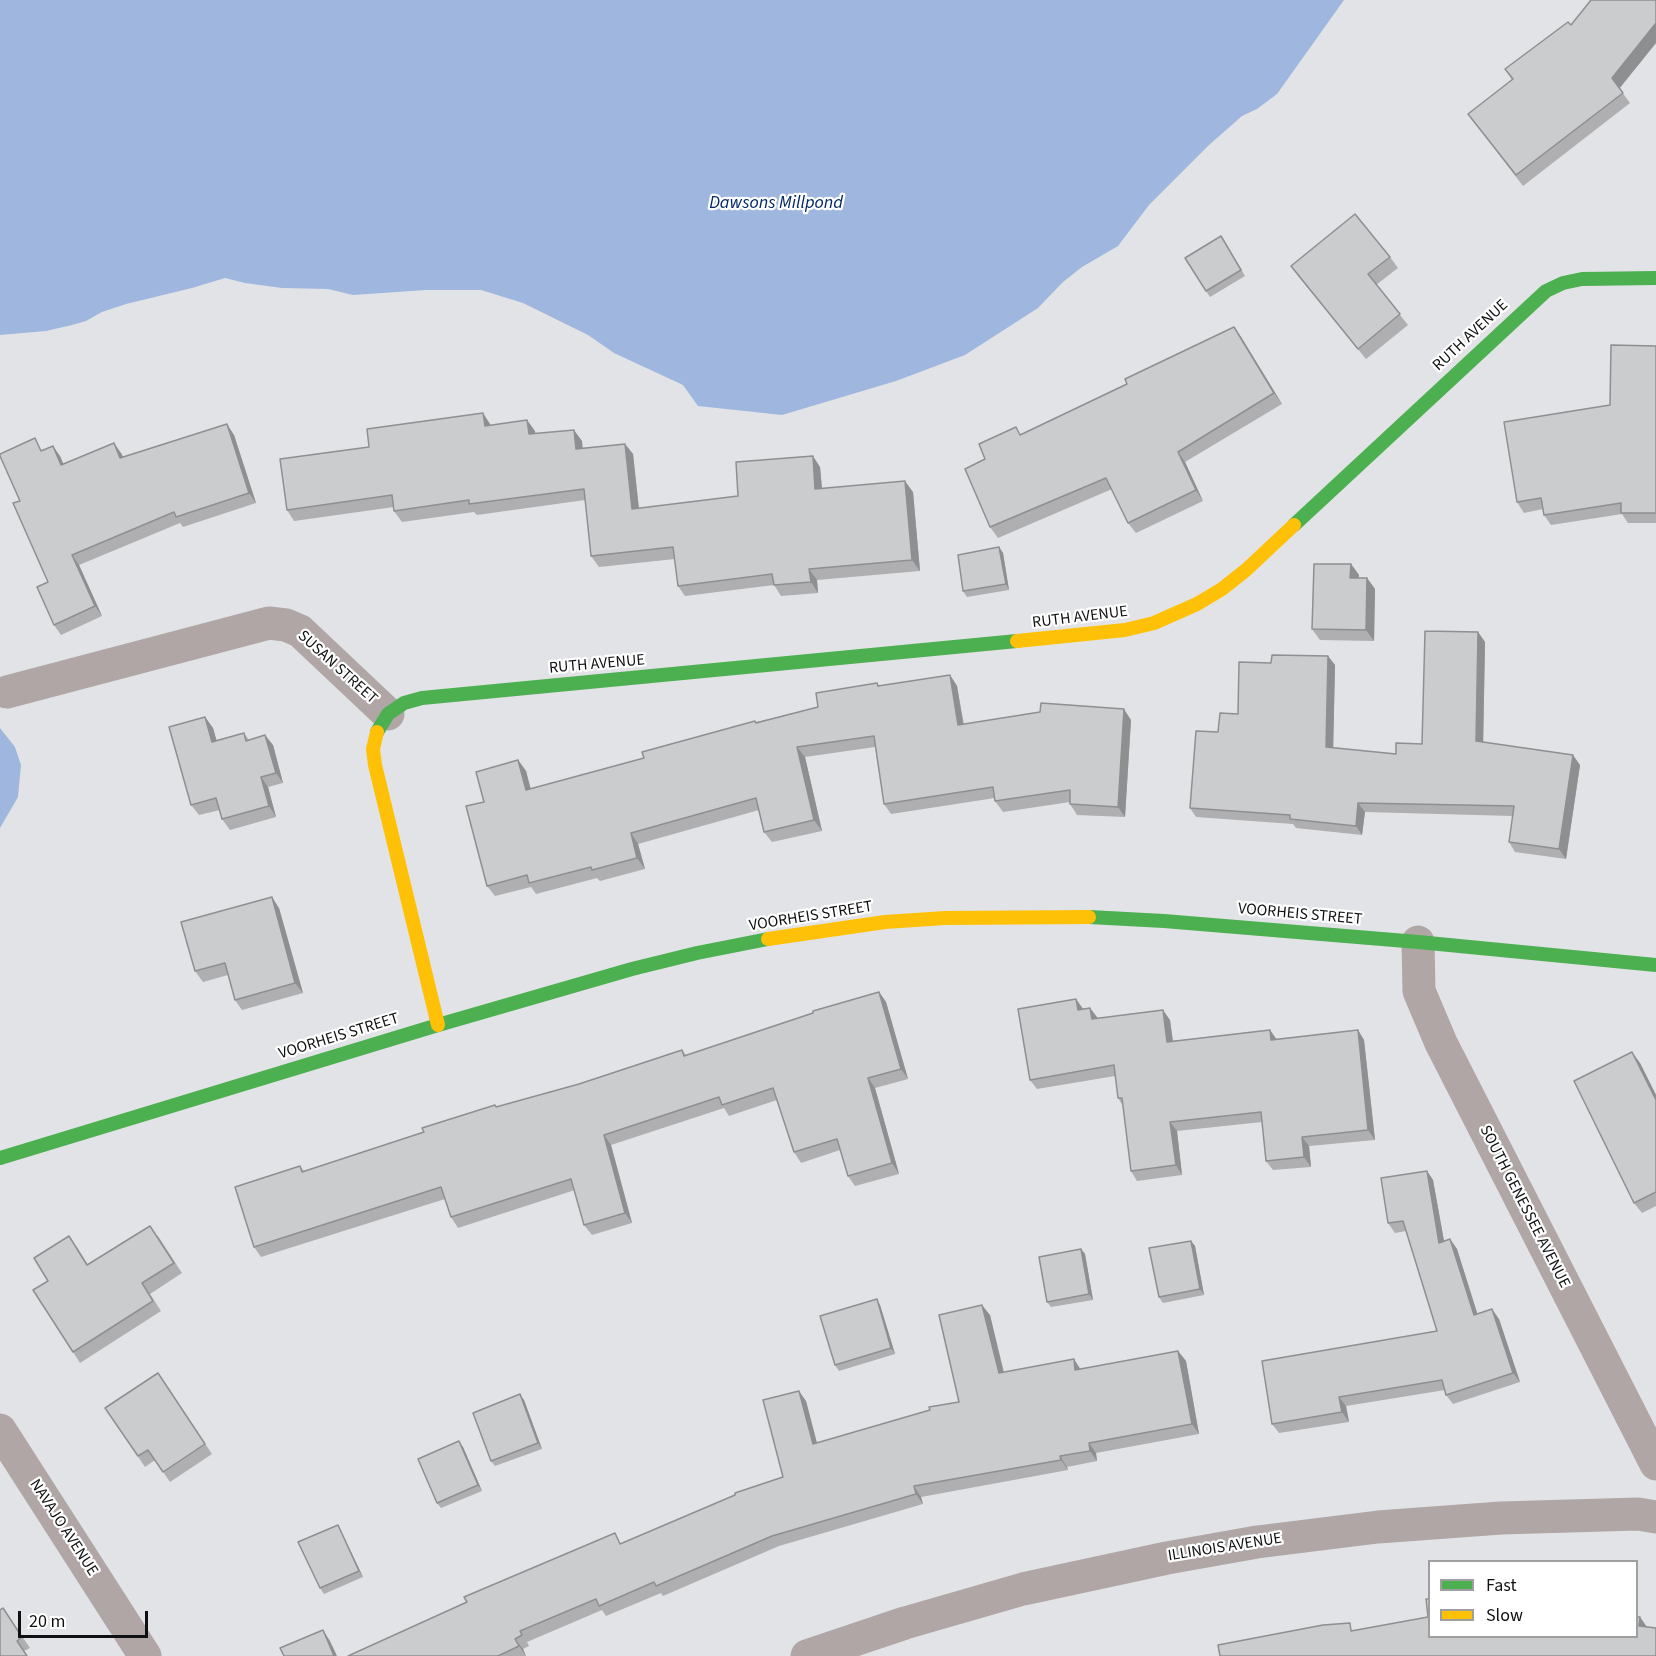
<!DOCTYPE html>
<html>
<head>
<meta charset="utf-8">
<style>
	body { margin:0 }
	#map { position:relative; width:1656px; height:1656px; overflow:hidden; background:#e2e3e6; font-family:"Source Sans 3",sans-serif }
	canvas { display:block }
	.legend { position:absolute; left:1428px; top:1560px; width:210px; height:78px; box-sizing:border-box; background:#fff; border:2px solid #9f9fa0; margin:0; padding:8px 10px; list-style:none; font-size:18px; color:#0f1011 }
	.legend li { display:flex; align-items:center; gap:12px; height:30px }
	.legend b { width:30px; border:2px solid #9f9fa0 }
	.scale { position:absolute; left:18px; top:1611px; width:130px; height:27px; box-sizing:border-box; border:3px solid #0f1011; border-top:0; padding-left:8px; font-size:18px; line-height:21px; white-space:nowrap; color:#0f1011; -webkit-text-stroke:4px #fff; paint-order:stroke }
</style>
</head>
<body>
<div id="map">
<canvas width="1656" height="1656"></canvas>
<ul class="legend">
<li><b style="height:8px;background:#4caf50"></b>Fast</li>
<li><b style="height:8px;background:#ffc107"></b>Slow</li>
</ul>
<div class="scale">20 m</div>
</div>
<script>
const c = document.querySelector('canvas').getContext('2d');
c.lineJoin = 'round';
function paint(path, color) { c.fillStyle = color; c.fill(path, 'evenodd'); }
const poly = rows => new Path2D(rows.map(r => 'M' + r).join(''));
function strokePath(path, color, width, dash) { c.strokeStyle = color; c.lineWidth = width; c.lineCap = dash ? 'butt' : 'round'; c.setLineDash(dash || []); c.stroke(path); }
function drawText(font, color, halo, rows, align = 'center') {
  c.font = font + ' "Source Sans 3",sans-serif'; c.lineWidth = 4.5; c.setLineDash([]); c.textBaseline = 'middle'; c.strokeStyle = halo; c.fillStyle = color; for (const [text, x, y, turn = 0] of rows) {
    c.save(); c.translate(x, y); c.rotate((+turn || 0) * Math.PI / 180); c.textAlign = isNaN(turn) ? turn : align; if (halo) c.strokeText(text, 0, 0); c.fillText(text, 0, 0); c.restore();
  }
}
paint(poly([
	[0,0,1344,0,1277,94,1257,109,1242,116,1209,145,1149,205,1118,246,1082,267,1063,282,1038,308,965,355,896,381,782,415,698,406,683,385,614,353,588,335,523,303,481,290,426,290,353,295,328,289,282,288,245,283,225,278,192,288,126,304,102,312,86,321,72,325,46,331,0,335],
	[0,728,15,747,21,765,18,797,0,828]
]), '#9fb7df');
strokePath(poly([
	[7,692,269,623,286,625,300,631,388,714],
	[1418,942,1419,991,1441,1043,1656,1464],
	[0,1430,145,1656],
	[807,1656,905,1623,1023,1589,1167,1558,1257,1542,1378,1527,1501,1518,1638,1514,1656,1517]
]), '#afa6a5', 33);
strokePath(poly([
	[1294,525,1546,291,1563,283,1582,279,1656,278],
	[377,732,388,714,404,703,422,698,1017,641],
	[1089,917,1164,921,1418,942,1656,965],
	[0,1158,438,1025,632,969,697,953,768,939]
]), '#4caf50', 14);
strokePath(poly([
	[1017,641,1125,630,1154,623,1197,604,1222,589,1246,570,1294,525],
	[377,732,373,749,375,765,438,1025],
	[768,939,885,922,945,918,1089,917]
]), '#ffc107', 14);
paint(poly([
	[1571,25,1656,43,1619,88,1630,103,1523,186,1468,114,1512,80,1505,69],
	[1225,242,1245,276,1210,297,1206,291],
	[1390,257,1398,268,1376,285,1408,325,1366,359,1298,276,1291,266],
	[1241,337,1282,404,1185,462,1203,501,1136,533,1128,523,1112,489,998,538,990,527,985,459],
	[1656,346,1656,523,1628,523,1622,514,1551,525,1544,515,1543,509,1524,513,1517,502,1610,405],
	[490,424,490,425,535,431,535,434,582,441,582,448,625,444,633,454,639,508,738,496,820,467,822,489,913,492,920,571,817,580,818,593,781,596,774,585,685,596,678,586,675,559,599,567,591,556,585,500,477,515,474,512,402,522,394,511,394,507,294,521,287,510,369,447],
	[234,435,256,503,183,527,180,523,79,565,102,616,61,635,54,625,48,582,20,501,42,449,43,450,60,456,63,464,121,453,123,457],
	[999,547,1003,553,1009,590,967,597,963,591],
	[1351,564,1359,575,1358,578,1367,578,1375,589,1374,641,1320,640,1312,629],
	[1478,632,1485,642,1483,742,1580,765,1566,859,1515,852,1509,842,1513,816,1365,812,1362,835,1296,828,1293,824,1196,817,1190,808,1218,732,1238,714,1271,663,1328,656,1335,665,1333,748,1396,754,1422,744],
	[950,675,957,686,964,724,1131,720,1125,817,1077,815,1070,804,1070,802,1003,812,995,801,995,798,891,814,884,804,875,747,805,757,822,831,772,842,764,832,759,810,638,844,645,869,600,881,597,878,536,894,531,887,495,896,487,886,484,802,518,760,526,771,530,789,644,758,755,721,756,722,818,707,877,683,879,686],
	[205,717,213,728,216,740,244,733,249,740,273,745,283,783,268,787,276,817,230,830,222,819,220,810,199,815,191,805],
	[279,908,303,993,242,1010,235,1000,228,975,203,982,195,971],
	[879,992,886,1002,908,1079,875,1088,899,1174,855,1186,848,1176,840,1150,801,1163,794,1152,777,1100,729,1116,724,1108,611,1145,632,1223,592,1235,584,1225,575,1190,458,1228,451,1217,445,1199,261,1257,254,1247,300,1166,304,1171,424,1132,496,1107,579,1084,682,1050,686,1055],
	[1076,999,1083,1009,1090,1008,1097,1019,1170,1020,1173,1041,1270,1030,1276,1039,1358,1030,1364,1040,1375,1140,1309,1146,1311,1167,1273,1170,1266,1161,1262,1122,1177,1131,1182,1175,1137,1181,1131,1171,1123,1106,1118,1098,1115,1076,1037,1089,1030,1080],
	[1640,1063,1656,1095,1656,1206,1642,1213,1634,1203],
	[1427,1171,1433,1180,1444,1241,1450,1239,1457,1249,1477,1314,1499,1319,1520,1382,1453,1404,1446,1395,1445,1390,1346,1406,1349,1422,1279,1433,1272,1424,1437,1331,1406,1231,1395,1233,1388,1223],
	[158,1236,182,1273,150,1294,161,1311,80,1363,73,1352,77,1247,88,1265],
	[1191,1241,1195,1246,1204,1295,1163,1303,1159,1297],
	[1081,1249,1085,1254,1093,1300,1051,1307,1047,1302],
	[880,1305,895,1354,839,1371,835,1365],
	[990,1315,1004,1372,1080,1369,1178,1351,1186,1361,1199,1434,1096,1453,1097,1461,1067,1467,1068,1470,921,1497,923,1504,779,1546,663,1596,661,1593,606,1616,602,1610,527,1642,529,1646,523,1649,526,1656,348,1656,783,1477,806,1401,817,1443,959,1402],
	[158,1373,212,1454,170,1482,155,1460,145,1467,105,1408],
	[524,1400,542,1449,495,1466,491,1461],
	[463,1447,482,1491,441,1508,437,1503],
	[338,1525,341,1531,363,1577,324,1594,320,1588],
	[3,1608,30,1648,24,1651,27,1656,0,1656]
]), '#afafb1');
paint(poly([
	[1656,23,1656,43,1619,89,1612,78],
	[1234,327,1241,337,1282,404,1274,393],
	[483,413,490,424,492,437,485,426],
	[527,420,535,431,537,445,529,434],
	[227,424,234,435,256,503,249,493],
	[574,430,582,441,584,460,576,449],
	[114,443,121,453,128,468,120,458],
	[625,444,633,454,640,520,632,509],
	[53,446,60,456,68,475,61,465],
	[1178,452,1185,462,1203,501,1196,490],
	[813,456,820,467,823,500,815,489],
	[905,481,913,492,920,571,912,560],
	[999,547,1003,553,1009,590,1006,584],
	[72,555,79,565,102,616,95,606],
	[1351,564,1359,575,1358,589,1350,578],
	[809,569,817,580,818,593,811,582],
	[1367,578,1375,589,1374,641,1366,630],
	[1478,632,1485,642,1483,751,1476,741],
	[1328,656,1335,665,1333,757,1326,747],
	[950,675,957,686,965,736,958,725],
	[1124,709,1131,720,1125,817,1118,807],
	[205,717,213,728,220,752,212,742],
	[265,735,273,745,283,783,276,773],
	[797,747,805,757,822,831,814,820],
	[1573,755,1580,765,1566,859,1559,849],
	[518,760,526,771,534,801,526,790],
	[261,777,268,787,276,817,269,806],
	[1358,803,1365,812,1362,835,1356,826],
	[631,833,638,844,645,869,637,858],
	[272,897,279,908,303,993,295,983],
	[879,992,886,1002,908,1079,901,1069],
	[1076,999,1083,1009,1078,1010],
	[1090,1008,1097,1017,1099,1029,1092,1019],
	[1163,1010,1170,1020,1174,1051,1167,1042],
	[1270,1030,1277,1040,1271,1040],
	[1358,1030,1364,1040,1375,1140,1368,1130],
	[1632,1052,1640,1063,1656,1095,1656,1100],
	[868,1078,875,1088,899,1174,892,1163],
	[1170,1122,1177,1131,1182,1175,1176,1165],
	[604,1135,611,1145,632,1223,625,1213],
	[1302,1137,1309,1146,1311,1167,1304,1157],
	[1427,1171,1433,1180,1446,1252,1439,1243],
	[1450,1239,1457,1249,1481,1325,1474,1315],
	[1191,1241,1195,1246,1204,1295,1200,1289],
	[1081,1249,1085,1254,1093,1300,1089,1294],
	[877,1299,880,1305,895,1354,891,1348],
	[982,1305,990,1315,1006,1383,999,1373],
	[1492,1309,1499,1319,1520,1382,1513,1373],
	[1178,1351,1186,1361,1199,1434,1192,1424],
	[1074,1359,1081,1370,1075,1370],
	[799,1391,806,1401,820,1455,813,1444],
	[520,1394,524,1400,542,1449,538,1443],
	[1339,1397,1346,1406,1349,1422,1342,1412],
	[459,1441,463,1447,482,1491,478,1485],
	[1089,1443,1096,1453,1097,1461,1090,1451],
	[1060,1456,1067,1467,1068,1470,1061,1460],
	[914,1486,921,1497,923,1504,916,1494],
	[338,1525,341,1531,363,1577,359,1571],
	[1640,1617,1647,1627,1639,1626],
	[323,1630,330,1641,337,1656,334,1656],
	[515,1639,523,1649,526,1656,519,1646]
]), '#8e8f90');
const building = poly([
	[1591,0,1656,0,1656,23,1612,78,1623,93,1516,175,1468,114,1513,79,1505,69,1568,22,1571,25,1591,0],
	[1355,214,1390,257,1368,274,1400,314,1358,349,1291,266,1355,214],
	[1221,236,1241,270,1206,291,1185,258,1221,236],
	[1234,327,1274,393,1178,452,1196,490,1128,523,1106,478,990,527,965,469,985,459,979,444,1016,427,1020,435,1127,384,1125,379,1234,327],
	[1611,345,1656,346,1656,513,1621,513,1621,503,1544,515,1541,498,1517,502,1504,422,1610,405,1611,345],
	[483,413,485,426,527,420,529,434,574,430,576,449,625,444,632,509,738,496,736,462,813,456,815,489,905,481,912,560,809,569,811,582,774,585,772,574,678,586,673,547,591,556,584,489,469,504,469,500,394,511,392,495,287,510,280,459,369,447,367,429,483,413],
	[227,424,249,493,176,517,174,512,72,555,95,606,54,625,37,587,48,582,13,503,20,501,0,456,0,454,35,438,41,451,53,446,61,465,114,443,120,458,227,424],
	[999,547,1006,584,963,591,958,555,999,547],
	[1314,564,1351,564,1350,578,1367,578,1366,630,1312,629,1314,564],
	[1425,631,1478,632,1476,741,1573,755,1559,849,1509,842,1514,806,1358,803,1356,826,1290,819,1290,815,1190,808,1196,731,1218,732,1220,713,1238,714,1239,662,1271,663,1272,655,1328,656,1326,747,1396,754,1396,743,1422,744,1425,631],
	[950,675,958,725,1040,712,1041,703,1124,709,1118,807,1070,804,1070,790,995,801,993,787,884,804,874,736,797,747,814,820,764,832,756,798,631,833,637,858,592,870,591,867,529,883,527,875,487,886,466,806,484,802,476,772,518,760,526,790,644,758,642,752,755,721,756,723,818,707,816,693,877,683,878,686,950,675],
	[205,717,212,742,244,733,246,741,265,735,276,773,261,777,269,806,222,819,216,798,191,805,169,727,205,717],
	[272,897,295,983,235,1000,225,963,195,971,181,922,272,897],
	[879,992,901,1069,868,1078,892,1163,848,1176,837,1139,794,1152,773,1088,722,1105,719,1097,604,1135,625,1213,584,1225,571,1179,451,1217,441,1187,254,1247,235,1187,300,1166,302,1172,424,1132,422,1128,495,1105,496,1107,579,1084,682,1050,684,1056,813,1013,813,1011,879,992],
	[1076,999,1078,1010,1090,1008,1092,1019,1163,1010,1167,1042,1270,1030,1271,1040,1358,1030,1368,1130,1302,1137,1304,1157,1266,1161,1261,1112,1170,1122,1176,1165,1131,1171,1122,1098,1118,1098,1114,1065,1030,1080,1018,1009,1076,999],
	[1632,1052,1656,1100,1656,1192,1634,1203,1574,1081,1632,1052],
	[1427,1171,1439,1243,1450,1239,1474,1315,1492,1309,1513,1373,1446,1395,1442,1380,1339,1397,1342,1412,1272,1424,1262,1361,1437,1331,1403,1221,1388,1223,1381,1178,1427,1171],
	[150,1226,174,1263,142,1283,153,1301,73,1352,33,1290,48,1281,34,1258,69,1236,87,1265,150,1226],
	[1191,1241,1200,1289,1159,1297,1149,1248,1191,1241],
	[1081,1249,1089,1294,1047,1302,1039,1257,1081,1249],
	[877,1299,891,1348,835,1365,820,1316,877,1299],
	[982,1305,999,1373,1074,1359,1075,1370,1178,1351,1192,1424,1089,1443,1090,1451,1060,1456,1061,1460,914,1486,916,1494,772,1536,656,1586,654,1582,599,1606,596,1599,520,1631,522,1635,515,1639,519,1646,498,1656,348,1656,467,1602,464,1597,615,1533,620,1544,735,1495,735,1493,783,1477,763,1400,799,1391,813,1444,930,1410,929,1407,959,1402,939,1315,982,1305],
	[158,1373,205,1444,163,1472,148,1450,138,1456,105,1408,158,1373],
	[520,1394,538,1443,491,1461,473,1413,520,1394],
	[459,1441,478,1485,437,1503,418,1459,459,1441],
	[338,1525,359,1571,320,1588,298,1542,338,1525],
	[1426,1599,1430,1599,1430,1636,1636,1636,1636,1617,1640,1617,1639,1626,1656,1628,1656,1656,1220,1656,1218,1645,1323,1625,1350,1623,1351,1631,1428,1617,1426,1599],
	[3,1608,22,1637,17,1641,27,1656,0,1656,0,1610,3,1608],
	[323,1630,334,1656,284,1656,280,1648,323,1630]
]);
paint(building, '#cbccce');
strokePath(building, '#8e8f90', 1.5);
drawText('16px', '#0f1011', '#fff', [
	["RUTH AVENUE",1471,336,-43],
	["RUTH AVENUE",1080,618,-7],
	["RUTH AVENUE",597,665,-5],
	["SUSAN STREET",337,668,42],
	["VOORHEIS STREET",1300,915,5],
	["VOORHEIS STREET",811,917,-9],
	["VOORHEIS STREET",339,1037,-17],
	["SOUTH GENESSEE AVENUE",1524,1207,63],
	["NAVAJO AVENUE",63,1528,57],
	["ILLINOIS AVENUE",1225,1548,-9]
]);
drawText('italic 18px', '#012767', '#fff', [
	["Dawsons Millpond",776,204]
]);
</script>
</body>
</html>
